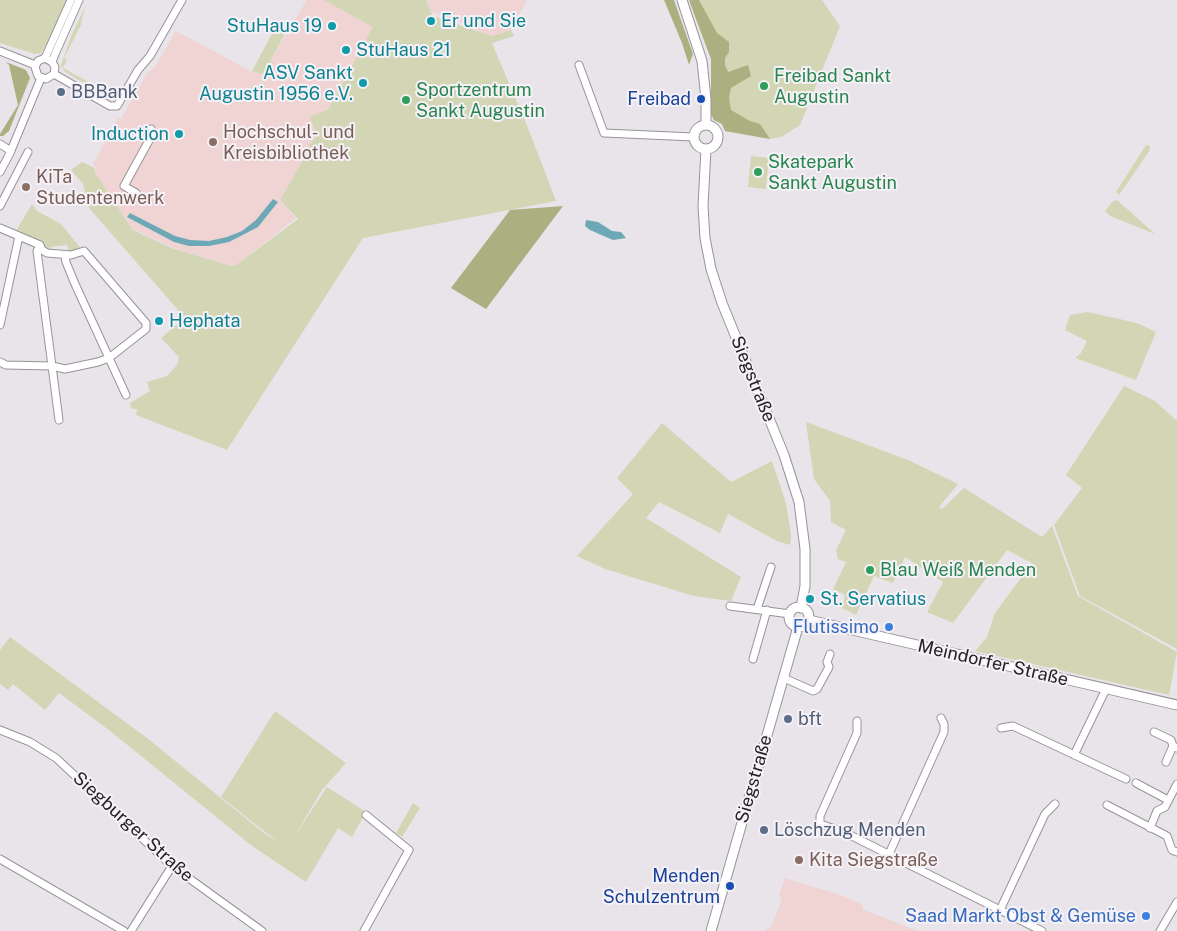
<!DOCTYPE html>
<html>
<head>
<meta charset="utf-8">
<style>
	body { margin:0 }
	canvas { display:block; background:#e8e4ea }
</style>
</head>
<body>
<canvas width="1177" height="931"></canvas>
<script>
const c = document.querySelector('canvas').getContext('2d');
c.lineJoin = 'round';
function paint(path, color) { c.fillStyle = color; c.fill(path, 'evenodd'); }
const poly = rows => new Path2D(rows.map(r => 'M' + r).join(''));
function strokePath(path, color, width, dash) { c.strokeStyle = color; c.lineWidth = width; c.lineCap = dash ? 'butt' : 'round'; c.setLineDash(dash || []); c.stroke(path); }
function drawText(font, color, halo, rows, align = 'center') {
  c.font = font + ' "Public Sans",sans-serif'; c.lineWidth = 4; c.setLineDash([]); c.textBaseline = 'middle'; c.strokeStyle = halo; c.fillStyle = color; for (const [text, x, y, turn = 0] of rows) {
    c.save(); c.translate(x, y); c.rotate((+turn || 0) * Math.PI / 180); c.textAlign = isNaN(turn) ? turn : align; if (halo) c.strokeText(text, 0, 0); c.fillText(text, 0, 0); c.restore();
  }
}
paint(poly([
	[307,0,324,0,374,27,328,110,317,136,305,150,306,154,280,201,296,218,236,265,231,266,174,248,133,229,94,171,96,167,93,164,118,118,121,119,147,73,154,68,176,31,251,71,267,75,270,61],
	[426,0,527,0,511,30,492,36,482,33,469,25,432,12],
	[785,878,846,897,863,905,862,909,917,931,765,931,772,925,782,899,779,895]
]), '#efd4d3');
paint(poly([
	[0,0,66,0,49,40,41,53,35,54,0,43],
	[324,0,426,0,433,16,492,36,511,30,514,36,492,43,528,128,556,201,363,238,227,450,136,415,137,410,131,408,130,403,150,391,147,382,167,376,177,365,179,357,161,338,185,318,89,208,83,184,71,170,82,162,95,168,94,171,133,230,172,248,231,266,236,265,298,219,280,200,306,155,305,150,317,136,310,116,328,110,373,27],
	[689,0,822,0,840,26,800,125,781,137,770,139,725,131,722,124,714,120,711,114,711,59],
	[86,5,81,22,82,23,66,54,64,58,67,60,63,68,96,86,97,91,65,72,61,65,72,34],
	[274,30,285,34,270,61,273,64,267,75,252,71],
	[1146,145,1150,146,1150,150,1119,195,1116,192],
	[751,156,769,158,766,189,748,187],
	[1117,200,1155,234,1110,216,1105,211,1113,201],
	[32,204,37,211,61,224,82,250,69,252,67,245,50,247,51,251,47,250,16,231],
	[1088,312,1137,323,1156,332,1136,380,1075,358,1081,353,1087,341,1065,330,1070,315],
	[1124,386,1155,401,1177,421,1177,649,1080,596,1054,525,1082,488,1066,475],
	[806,422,908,460,958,484,939,507,942,509,964,488,1042,537,1052,526,1078,596,1177,652,1169,695,975,651,987,637,995,613,1032,563,1007,550,953,623,927,612,943,582,905,557,893,583,874,576,856,615,842,608,845,595,833,589,846,562,838,559,836,550,846,530,831,522,830,501,814,479],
	[662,423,731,482,772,461,786,503,791,535,790,545,777,541,728,514,720,533,659,502,646,518,741,577,731,601,694,596,605,569,577,556,633,494,617,478],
	[10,637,147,738,264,833,279,843,221,797,275,711,346,763,322,790,292,840,283,844,292,840,327,787,366,812,352,837,338,828,306,882,252,846,109,730,59,693,45,710,13,684,8,690,0,684,0,650],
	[413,803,420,808,402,837,396,833]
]), '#d2d6b4');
paint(poly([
	[664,0,674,0,676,6,693,54,689,65,682,43],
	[689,0,699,0,717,33,729,42,729,52,725,58,725,65,728,72,748,65,751,76,731,88,729,98,731,110,750,121,760,124,770,139,725,131,722,124,714,120,711,114,711,59],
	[6,62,26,70,30,78,9,131,3,136,0,136,0,134,18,105,9,65],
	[563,206,486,309,451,288,510,210]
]), '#acb081');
paint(poly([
	[273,199,278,202,258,227,229,242,209,246,189,246,174,242,127,217,130,213,175,236,190,240,209,241,227,237,242,231,256,220],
	[586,220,598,222,612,231,621,232,626,238,613,240,590,230,585,226]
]), '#6ca8b5');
const minor = poly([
	[0,51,35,65],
	[45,58,71,0],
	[52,62,45,58,38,61,35,67,38,76,46,79,54,74,55,67,52,62,55,54,79,0],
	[579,65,604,133,694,137],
	[54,74,110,106,117,106,138,70,150,56,182,0],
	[0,144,11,151],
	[0,172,10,153,41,78],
	[136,193,124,186,152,135,151,129],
	[0,206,28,152],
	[0,228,40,245,42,250,47,253,71,255,84,251,146,323,146,329,109,358,98,362,65,369,52,366,6,365,0,362],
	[40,246,37,251,59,420],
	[65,255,66,262,75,284,126,395],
	[0,325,19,236],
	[730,606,790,614],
	[757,609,771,567],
	[753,659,767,610],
	[784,678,813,691,817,689,829,667,827,662,830,654],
	[857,721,857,733,820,816,820,824,844,832,1042,931],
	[1001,728,1013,726,1126,779],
	[0,730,30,742,56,758,172,866,262,931],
	[1154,732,1171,740,1173,746],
	[1074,755,1106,689],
	[1166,762,1173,746,1177,748],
	[1136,783,1168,800],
	[1107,805,1167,836,1172,850,1177,852],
	[1150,828,1157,811,1165,807,1177,784],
	[889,854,944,732,944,724,941,718],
	[0,859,124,931],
	[1000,910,1045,814,1055,804],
	[131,931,172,866],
	[364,931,409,850,366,815],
	[1160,931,1177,902]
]);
const major = poly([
	[682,0,702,61,706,99,706,125],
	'694 137a12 12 0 1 1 24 0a12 12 0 1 1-24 0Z',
	[706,149,703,206,705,238,711,269,722,303,784,455,799,502,805,549,805,586,801,608],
	'789 617a10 10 0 1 1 20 0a10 10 0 1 1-20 0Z',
	[809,620,1177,705],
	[711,931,798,627]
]);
strokePath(minor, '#979399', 9);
strokePath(major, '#979399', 11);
strokePath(minor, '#fff', 7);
strokePath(major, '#fff', 9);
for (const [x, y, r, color] of [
	[431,21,5,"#0f9aa8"],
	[332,26,5,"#0f9aa8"],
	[346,50,5,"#0f9aa8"],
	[363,83,5,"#0f9aa8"],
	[764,86,5,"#2e9e5b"],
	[61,92,5,"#5c6f8a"],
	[701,99,5,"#1a4fb4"],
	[406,100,5,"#2e9e5b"],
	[179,134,5,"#0f9aa8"],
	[213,142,5,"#8d6e63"],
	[758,172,5,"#2e9e5b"],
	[26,187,5,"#8d6e63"],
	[159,321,5,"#0f9aa8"],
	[870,570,5,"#2e9e5b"],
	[810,599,5,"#0f9aa8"],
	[889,627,5,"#3f7fe0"],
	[788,719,5,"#5c6f8a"],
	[764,830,5,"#5c6f8a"],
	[799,860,5,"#8d6e63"],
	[730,886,5,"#1a4fb4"],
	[1146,916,5,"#3f7fe0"]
]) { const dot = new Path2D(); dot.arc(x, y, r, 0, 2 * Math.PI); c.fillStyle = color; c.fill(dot); strokePath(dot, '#f6f1f7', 2); }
drawText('18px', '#0d838f', '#f6f1f7', [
	["Er und Sie",441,21],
	["StuHaus 19",322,26,"right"],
	["StuHaus 21",356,50],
	["ASV Sankt",353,73,"right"],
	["Augustin 1956 e.V.",353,94,"right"],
	["Induction",169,134,"right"],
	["Hephata",169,321],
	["St. Servatius",820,599]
], 'left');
drawText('18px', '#27864d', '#f6f1f7', [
	["Freibad Sankt",774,76],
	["Augustin",774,97],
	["Sportzentrum",416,90],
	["Sankt Augustin",416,111],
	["Skatepark",768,162],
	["Sankt Augustin",768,183],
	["Blau Weiß Menden",880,570]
], 'left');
drawText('18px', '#4e5e75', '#f6f1f7', [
	["BBBank",71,92],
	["bft",798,719],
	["Löschzug Menden",774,830]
], 'left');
drawText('18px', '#164399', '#f6f1f7', [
	["Freibad",691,99],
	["Menden",720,876],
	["Schulzentrum",720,897]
], 'right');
drawText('18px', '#785e54', '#f6f1f7', [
	["Hochschul- und",223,132],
	["Kreisbibliothek",223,153],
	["KiTa",36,177],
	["Studentenwerk",36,198],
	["Kita Siegstraße",809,860]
], 'left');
drawText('18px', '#232224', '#f6f1f7', [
	["Siegstraße",753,379,68],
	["Meindorfer Straße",993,663,13],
	["Siegstraße",754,779,-74],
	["Siegburger Straße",133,827,42]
]);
drawText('18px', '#366cbe', '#f6f1f7', [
	["Flutissimo",879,627],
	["Saad Markt Obst & Gemüse",1136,916]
], 'right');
</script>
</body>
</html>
